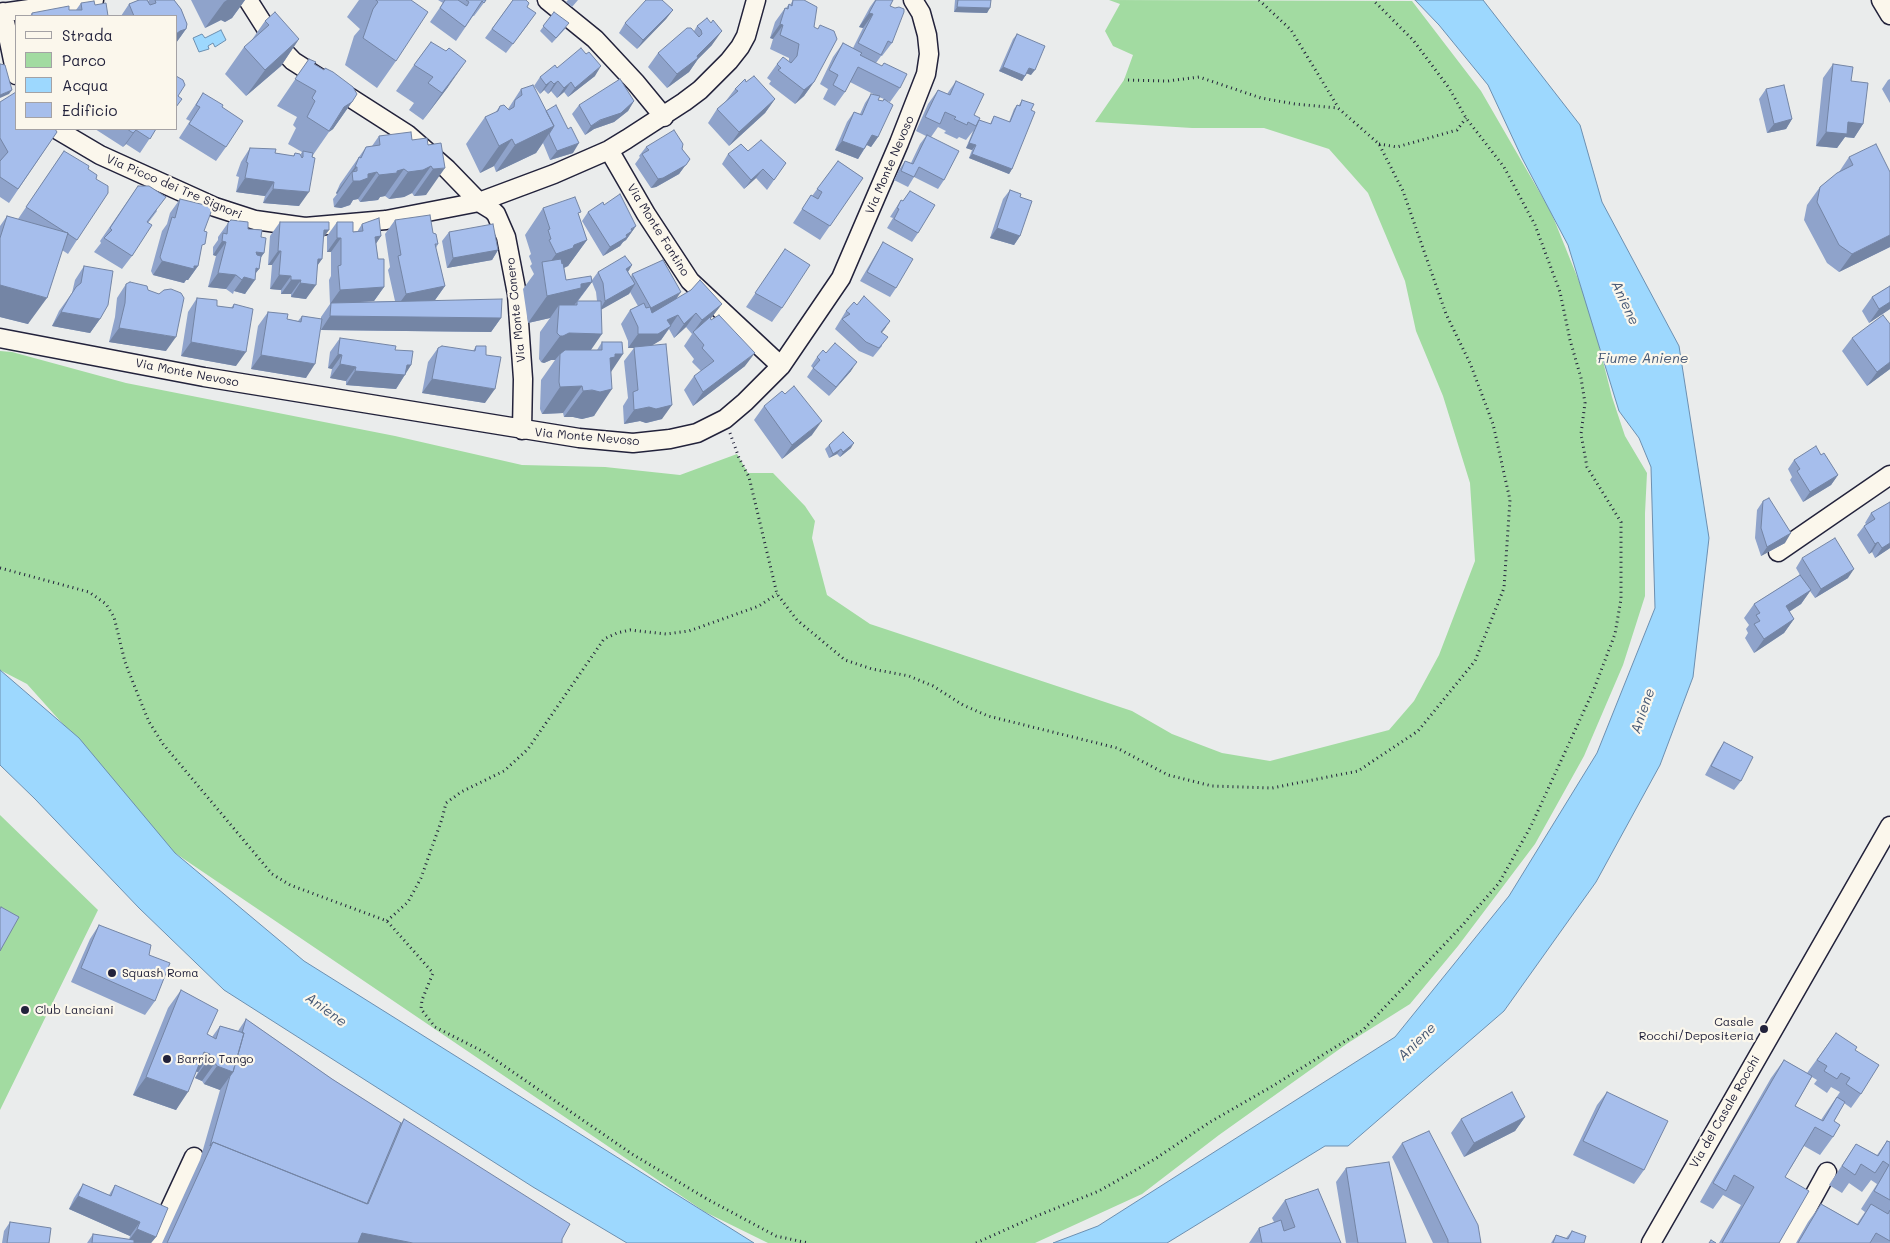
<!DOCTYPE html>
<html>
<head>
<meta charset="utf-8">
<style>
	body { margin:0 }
	#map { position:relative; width:1890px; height:1243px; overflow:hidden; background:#eaecec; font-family:Mali,sans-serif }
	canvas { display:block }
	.legend { position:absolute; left:15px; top:15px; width:162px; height:115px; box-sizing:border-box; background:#fbf7ec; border:1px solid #a4a2a5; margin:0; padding:6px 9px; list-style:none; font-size:15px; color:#22223b }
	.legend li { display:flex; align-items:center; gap:10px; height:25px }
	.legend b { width:25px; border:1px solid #a4a2a5 }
</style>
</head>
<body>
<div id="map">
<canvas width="1890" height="1243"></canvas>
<ul class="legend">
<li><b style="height:6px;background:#fbf7ec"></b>Strada</li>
<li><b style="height:14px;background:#a2dba1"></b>Parco</li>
<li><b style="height:14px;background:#9dd8fe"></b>Acqua</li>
<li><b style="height:14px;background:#a6beec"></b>Edificio</li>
</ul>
</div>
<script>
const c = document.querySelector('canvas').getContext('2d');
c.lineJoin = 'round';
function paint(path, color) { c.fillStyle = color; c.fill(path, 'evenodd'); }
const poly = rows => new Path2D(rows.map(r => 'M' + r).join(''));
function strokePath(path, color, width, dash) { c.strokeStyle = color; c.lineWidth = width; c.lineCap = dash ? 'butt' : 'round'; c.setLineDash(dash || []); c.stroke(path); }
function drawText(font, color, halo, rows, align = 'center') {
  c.font = font + ' Mali,sans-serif'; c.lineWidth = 4.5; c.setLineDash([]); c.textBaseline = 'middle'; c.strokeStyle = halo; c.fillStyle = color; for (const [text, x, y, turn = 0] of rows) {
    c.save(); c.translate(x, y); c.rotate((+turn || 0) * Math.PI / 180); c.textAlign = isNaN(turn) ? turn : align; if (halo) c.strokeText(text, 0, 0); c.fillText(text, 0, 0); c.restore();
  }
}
paint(poly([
	[1109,0,1412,1,1481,91,1551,212,1589,306,1612,397,1625,436,1647,473,1645,513,1645,596,1623,665,1584,756,1535,844,1458,946,1410,1004,1348,1043,1219,1135,1142,1194,1035,1243,768,1243,705,1212,175,853,157,838,87,751,27,684,0,670,0,351,12,352,126,383,395,436,522,465,605,467,680,475,737,454,748,473,773,473,805,506,815,521,812,538,827,595,870,624,1132,711,1172,734,1222,753,1270,761,1389,730,1414,701,1439,655,1475,561,1470,483,1443,396,1416,331,1405,281,1368,193,1329,149,1264,128,1192,128,1095,122,1124,80,1133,55,1113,46,1105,31,1120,4],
	[0,815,98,910,0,1110]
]), '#a2dba1');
const water = poly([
	[1415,0,1483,0,1580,125,1602,202,1679,346,1709,538,1693,677,1660,765,1596,882,1504,1011,1348,1146,1325,1146,1167,1243,1053,1243,1098,1226,1395,1037,1509,896,1597,753,1655,608,1651,467,1639,438,1619,411,1568,245,1522,158,1488,85,1439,25,1415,0],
	[221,30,226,40,215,47,213,43,208,46,209,49,199,52,193,38,202,34,205,38,221,30],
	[0,670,79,738,175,853,304,961,754,1243,627,1243,533,1187,224,990,139,908,35,799,0,765,0,670]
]);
paint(water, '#9dd8fe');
strokePath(water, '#6c8fb0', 1);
const minor = poly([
	[248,0,274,41,293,61,407,134,447,169,479,202,492,210,496,214,506,237,517,294,523,379,522,430],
	[547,0,595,39,636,83,664,117],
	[1881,0,1890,15],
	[3,12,16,75],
	[0,13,94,0],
	[56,129,100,155,215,207,255,220,305,227,386,220,479,202,554,174,609,150,627,139,684,102,700,90,729,61,740,47,746,36,756,0],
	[609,150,646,214,690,281,781,366],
	[0,338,204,377,579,438,633,443,670,439,697,433,725,419,745,402,781,366,841,278,899,143,926,74,929,54,927,35,921,13,913,0],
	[1778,552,1890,475],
	[154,1243,194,1157],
	[1651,1243,1890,826],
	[1788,1243,1827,1172]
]);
strokePath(minor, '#22223b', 21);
strokePath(poly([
	[1259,0,1291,30,1338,107],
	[1379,144,1397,147,1457,130,1466,118],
	[730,433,739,458,749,477,777,594,797,620,845,660,872,669,909,676,933,686,963,705,988,716,1117,748,1168,775,1212,786,1272,788,1358,771,1418,731,1475,661,1504,588,1510,500,1493,424,1470,363,1446,314,1403,191,1379,144,1338,108,1295,104,1261,98,1199,77,1168,81,1124,80],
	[0,568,89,592,106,604,114,617,125,662,138,695,149,722,163,744,272,874,290,885,387,921,433,973,422,1000,421,1009,435,1027,484,1052,632,1154,707,1199,776,1236,808,1243],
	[387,921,408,902,421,878,442,819,446,803,461,792,504,771,528,749,604,639,617,633,630,630,666,634,689,631,759,606,777,594],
	[976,1243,1034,1217,1099,1191,1155,1159,1210,1122,1271,1087,1363,1030,1459,929,1499,883,1531,826,1594,689,1615,634,1621,599,1621,522,1587,467,1581,434,1585,403,1581,378,1570,340,1560,292,1535,225,1504,167,1466,118,1449,88,1413,40,1373,0]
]), '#22223b', 3, [1, 4]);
strokePath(minor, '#fbf7ec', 18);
paint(poly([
	[139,0,147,0,148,1,149,0,174,0,181,9,187,24,186,29,176,43,176,16,121,16,129,4],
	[191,0,245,0,232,18,225,22,221,20,205,28],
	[359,0,411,0,396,61,377,88,345,65,354,36,360,29,347,17],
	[438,0,486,0,474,16,473,16,456,41,430,22,443,3],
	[513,0,527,7,529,23,506,53,485,38],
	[568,0,578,0,572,7,566,2],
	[793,0,814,27,814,82,804,96,795,104,769,84,771,81,767,78,777,64,789,61,789,58,770,49,773,39,770,38,775,22,785,8,786,8,789,4,790,5],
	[875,0,892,0,890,6,892,43,882,56,881,56,876,63,900,88,890,102,885,100,878,137,871,147,867,145,858,159,835,150,847,122,854,112,860,114,865,103,871,94,877,96,850,82,845,92,835,106,823,99,828,89,820,84,833,57,843,43,853,48,863,28,859,27,870,7],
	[879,97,884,99,883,101,878,100],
	[955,0,991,0,987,13,954,12],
	[81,3,95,5,108,16,30,16,32,13,76,10],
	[673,10,666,19,637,49,619,33,625,23],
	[554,12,566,28,552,43,540,31],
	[707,18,712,45,698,59,689,72,667,88,648,67,658,53,694,31,697,26],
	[265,21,299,39,281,66,246,96,225,74,244,47,251,41],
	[1017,34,1031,75,1027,73,1022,81,999,71,1013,39],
	[431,42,448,87,423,120,409,110,414,103,396,91,414,65],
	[309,59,352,102,333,129,329,132,313,155,299,206,263,203,265,196,236,192,239,177,236,176,241,162,250,148,275,153,293,156,295,153,300,155,302,152,288,144,296,128,293,125,297,117,277,106],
	[1833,64,1851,81,1863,124,1854,138,1845,137,1837,148,1816,146,1823,78],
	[557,68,595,76,568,97,564,92,557,98,551,91,548,94,544,90,540,94,534,86,540,77],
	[1890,79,1890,103,1882,89,1888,80],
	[956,81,974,115,979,120,990,124,994,116,1009,122,1014,109,1017,105,1019,105,1022,100,1031,110,1012,169,1009,174,969,158,972,150,966,148,973,131,966,140,959,137,957,139,944,133,946,131,938,127,931,137,944,180,938,189,914,177,908,187,894,180,899,170,905,161,911,163,920,144,926,136,916,131,928,104,938,90,947,94],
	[746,82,775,99,765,113,729,146,708,123,717,109,725,102,735,89],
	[521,89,546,111,573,153,550,160,543,143,536,153,496,172,494,166,480,173,466,144,485,117,495,113,500,106,508,109],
	[1766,89,1792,119,1786,129,1767,133,1759,99],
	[203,93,226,147,216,161,179,138,190,121,186,119],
	[634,101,628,111,614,122,594,129,585,135,572,114,579,105],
	[0,102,16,129,57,132,9,203,0,197],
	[95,129,156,129,140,153,126,144,123,147],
	[379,136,428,145,441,143,426,195,414,196,412,193,404,197,389,199,385,196,380,197,378,200,360,202,358,199,353,200,350,205,341,208,334,207,333,199,337,194,336,193,340,184,366,147,372,146],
	[646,147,682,149,690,159,679,174,656,187,651,188,635,164,640,157,639,156],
	[64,151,88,169,77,240,68,254,62,250,28,324,0,317,0,226,7,216,18,219],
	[748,151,786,163,767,190,756,178,744,189,722,164,728,154],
	[1849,157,1890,172,1890,247,1839,272,1827,263,1804,220,1807,205,1820,187,1839,172],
	[838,161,863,178,820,240,793,223,811,195,812,196],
	[138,186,157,211,148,223,132,256,122,269,94,252,101,243,100,241],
	[1010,190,1020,197,1020,236,1014,245,990,238,1003,199],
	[910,191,918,233,912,242,887,228,893,218,890,217,901,200,903,201],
	[180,199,204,231,198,266,188,280,186,280,184,283,153,275,151,271,162,231,167,224,170,213],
	[604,205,636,226,626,240,623,242,620,246,603,256,582,221,588,212],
	[543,208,579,216,587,240,568,266,564,268,566,280,592,280,598,272,632,265,628,272,631,277,632,274,676,299,722,304,710,319,745,366,693,406,684,390,694,376,701,371,692,362,694,359,684,346,692,334,686,327,674,338,669,329,661,340,652,345,662,419,646,423,640,421,624,424,623,406,628,398,624,361,634,348,628,348,628,341,621,324,630,310,638,306,630,292,629,294,601,309,591,350,597,350,602,342,611,372,594,416,582,419,573,417,564,417,563,413,542,414,540,409,541,380,555,360,551,360,544,363,541,362,539,359,540,332,550,318,528,323,523,289,534,274,530,266,532,264,529,256,531,254,525,235],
	[592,282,596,292,597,301,578,301],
	[395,220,433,233,438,244,436,248,445,286,435,300,430,301,501,318,491,332,321,330,321,323,306,378,251,369,258,326,268,312,287,319,298,321,302,316,321,319,321,317,330,304,329,280,331,276,331,252,327,252,327,236,337,222,353,232,357,232,362,224,381,236,376,243,378,259,384,287,374,301,360,302,395,301,388,270,390,267,385,234],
	[280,222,323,238,322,259,317,266,306,299,291,297,291,294,281,294,281,290,270,289,272,265,268,265,270,236],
	[228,223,248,229,261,237,264,253,261,257,259,269,255,274,245,294,234,291,233,294,226,289,208,287,216,256,213,255,213,247,218,240,218,237],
	[449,232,498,250,492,260,447,268,442,241],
	[883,242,896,288,890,297,860,281,877,252],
	[785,249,782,308,772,322,746,307],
	[84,266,100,319,90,333,52,326,59,311,72,293,75,280],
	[126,284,159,294,166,351,109,342,115,317,117,298],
	[1890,286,1890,309,1869,323,1862,311,1872,297],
	[197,298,217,306,231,308,234,304,236,366,181,356,188,312],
	[857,305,890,321,882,332,882,346,873,357,859,351,835,329,846,311],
	[340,338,395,350,411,365,396,389,346,385,346,381,330,378,332,369,328,368,330,352],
	[1852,338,1890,369,1867,386,1842,351],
	[476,346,486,355,485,403,422,393,428,362,438,348,473,351],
	[817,357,851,371,829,396,807,377,813,368,811,366],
	[785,394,812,435,782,459,754,420,764,406],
	[829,445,851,448,840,457,837,454,829,458,825,449],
	[1821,455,1838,475,1831,485,1803,502,1790,480,1792,477,1788,469,1794,460],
	[1763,501,1785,543,1761,556,1755,538,1757,510],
	[1890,502,1890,548,1875,558,1872,552,1869,554,1857,535,1864,526,1866,524,1865,523,1871,513],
	[1802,558,1848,578,1815,598,1810,591,1801,604,1789,612,1794,619,1784,633,1754,653,1745,638,1748,633,1746,629,1749,625,1744,618,1754,604,1800,575,1796,568],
	[1724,742,1741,781,1734,790,1705,775,1718,751],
	[99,925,149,955,155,1001,145,1015,71,982,90,939],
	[181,990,207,1034,212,1037,220,1026,238,1031,246,1019,332,1079,401,1123,404,1119,562,1239,562,1243,162,1243,200,1160,220,1090,204,1084,202,1081,195,1078,198,1072,196,1072,176,1110,133,1095,168,1008],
	[1836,1033,1855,1050,1861,1094,1851,1108,1844,1103,1834,1121,1833,1137,1820,1155,1804,1146,1785,1177,1779,1243,1719,1243,1741,1205,1723,1195,1713,1209,1700,1202,1771,1078,1784,1060,1807,1073],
	[1812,1077,1817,1080,1814,1084,1827,1093,1831,1087,1840,1092,1821,1120,1795,1106],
	[1607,1092,1644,1170,1634,1184,1573,1155,1597,1105],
	[1525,1117,1515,1131,1464,1157,1451,1133,1461,1119],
	[1887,1141,1890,1142,1890,1243,1796,1243,1808,1222,1821,1204,1857,1224,1865,1212,1861,1209,1877,1184,1871,1180,1862,1192,1849,1183,1842,1193,1829,1185,1856,1144,1877,1155],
	[1402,1143,1481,1243,1433,1243,1392,1157],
	[1346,1168,1406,1243,1346,1243,1336,1182],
	[83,1184,109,1195,115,1185,156,1237,151,1243,87,1243,93,1234,129,1240,130,1236,69,1209,74,1198],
	[1285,1200,1341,1243,1249,1243,1259,1228,1274,1222,1272,1218],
	[10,1222,49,1243,2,1243,4,1231],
	[1572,1231,1584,1243,1551,1243,1556,1235,1566,1238]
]), '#8fa3cb');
paint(poly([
	[227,0,245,0,232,18,225,22,221,20,205,28,224,2],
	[957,7,990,8,987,13,954,12],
	[673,10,666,19,637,49,643,40],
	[869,13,873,14,863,28,859,27],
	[780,24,783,25,773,39,770,38],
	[186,29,176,43,176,34,180,31],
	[722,31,712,45,698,59,689,72,667,88,677,74],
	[299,39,281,66,246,96,265,70],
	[466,61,448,87,423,120,442,93],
	[601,66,595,76,568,97,575,88],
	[1003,67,1025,76,1022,81,999,71],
	[1029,68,1035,70,1031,75,1025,73],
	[551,81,544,90,540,94,546,85],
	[558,81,551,91,548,94,554,84],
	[571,82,564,92,557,98,564,88],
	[814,82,804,96,795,104,804,90],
	[12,90,9,94,0,98,0,95],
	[775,99,765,113,729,146,739,132],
	[634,101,628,111,614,122,594,129,585,135,591,126],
	[352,102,333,129,329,132,344,107],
	[1792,119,1786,129,1767,133,1774,124],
	[1848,122,1863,124,1854,138,1845,137,1837,148,1816,146,1826,132],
	[554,126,536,153,496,172,515,145],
	[136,130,126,144,123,147,133,133],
	[872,135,878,137,871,147,865,144],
	[512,139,494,166,480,173,499,146],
	[842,141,864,149,858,159,835,150],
	[579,143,573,153,550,160,557,151],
	[969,143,976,145,972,150,966,148],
	[972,154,1012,169,1009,174,969,158],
	[690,159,679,174,656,187,651,188,658,179],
	[431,166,412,193,404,197,389,199,408,172],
	[355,167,357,167,352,174,352,172,337,194,336,193],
	[445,168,426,195,414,196,433,169],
	[404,169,385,196,380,197,378,200,360,202,379,175],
	[763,169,756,178,744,189,751,180],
	[377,172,358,199,353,200,350,205,341,208,334,207,353,181,368,174],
	[245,178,274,182,265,196,236,192],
	[273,189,309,192,299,206,263,203],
	[636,226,626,240,623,242,620,246,603,256,610,247],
	[997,228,1020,236,1014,245,990,238],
	[324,230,329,230,319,244],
	[1890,235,1890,247,1839,272,1852,254],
	[381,236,372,250,375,237],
	[337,238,341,238,331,252,327,252],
	[587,240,568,266,557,271,543,272,556,254,574,245],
	[222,241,226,242,216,256,213,255],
	[498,250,492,260,447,268,453,258],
	[278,251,281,251,272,265,268,265],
	[256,252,264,253,254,267],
	[318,259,322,259,312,273],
	[162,261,194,266,198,266,188,280,186,280,184,283,153,275],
	[632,265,626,275,626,269],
	[256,268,259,269,251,279,255,280,245,294,234,291,244,277],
	[218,273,236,275,226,289,208,287],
	[279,275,291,276,281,290,270,289],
	[291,280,301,280,291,294,281,294],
	[592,282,572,308,559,305,550,318,528,323,547,296,581,284],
	[300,283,316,285,306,299,291,297],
	[635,284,629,294,599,311,605,301],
	[0,285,47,298,28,324,0,317],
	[445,286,435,300,396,308,406,294],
	[384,287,374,301,331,304,331,303,330,304,340,290],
	[681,292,674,302,644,317,651,308],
	[1890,302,1890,309,1869,323,1879,309],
	[722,304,712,317,694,333,693,332,702,320],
	[61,312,100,319,90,333,52,326],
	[696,313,686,327,674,338,684,324],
	[678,315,661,340,648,348,628,348,638,334],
	[330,316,501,318,491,332,321,330],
	[890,321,884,330,874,341,881,332],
	[119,328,176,337,166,351,109,342],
	[569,333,602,334,584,360,560,354,555,360,551,360,544,363,541,362,560,336],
	[191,342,246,352,236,366,181,356],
	[755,353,745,366,693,406,703,392],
	[338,354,342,355,332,369,328,368],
	[615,354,623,354,605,381,610,358],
	[261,355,315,364,306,378,251,369],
	[857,362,851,371,829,396,836,387],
	[1890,362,1890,369,1867,386,1877,372],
	[340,364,356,367,346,381,330,378],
	[407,365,411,365,396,389,346,385,355,371],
	[432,379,495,389,485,403,422,393],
	[582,386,563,413,542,414,560,387],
	[612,389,594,416,582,419,573,417,564,417,583,391],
	[672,405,662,419,646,423,640,421,624,424,634,410,649,407],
	[822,421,812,435,782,459,792,445],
	[854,443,851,448,840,457,843,452],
	[841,449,837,454,829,458,833,454],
	[1838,475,1831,485,1803,502,1810,492],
	[1791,533,1785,543,1761,556,1767,547],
	[1878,542,1872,552,1869,554,1875,544],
	[1890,543,1890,548,1875,558,1882,548],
	[1854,569,1848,578,1815,598,1821,589],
	[1811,590,1801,604,1776,620,1786,606],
	[1794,619,1784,633,1754,653,1764,639],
	[204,1052,210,1054,198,1072,192,1070],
	[208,1060,215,1063,202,1081,195,1078],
	[217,1066,233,1072,220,1090,204,1084],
	[146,1077,188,1092,176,1110,133,1095],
	[1525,1117,1515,1131,1464,1157,1474,1143],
	[78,1196,140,1222,130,1236,69,1209],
	[137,1229,156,1237,151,1243,127,1243],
	[362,1233,413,1243,355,1243]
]), '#7485a5');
const building = poly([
	[139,0,147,0,150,5,156,3,155,0,174,0,181,9,187,24,186,29,180,31,176,34,176,16,134,16,129,4,139,0],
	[376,0,411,0,428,12,396,61,363,38,373,9,378,2,376,0],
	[445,0,458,0,467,6,469,2,466,0,486,0,484,3,482,1,465,27,440,8,445,0],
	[513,0,526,0,529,3,527,7,536,13,513,44,492,29,513,0],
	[646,0,662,0,673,10,643,40,625,23,646,0],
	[793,0,804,0,817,7,814,27,818,29,820,25,834,31,837,39,814,82,804,90,778,70,781,68,777,64,783,57,791,63,797,56,799,44,780,35,783,25,780,24,785,8,788,9,789,4,792,6,793,0],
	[876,0,893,0,890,6,895,8,899,7,904,9,904,12,892,43,888,41,881,55,858,43,873,14,869,13,876,0],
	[958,0,991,0,990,8,957,7,958,0],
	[94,1,95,5,106,3,108,16,32,16,32,13,69,6,69,10,82,10,81,3,94,1],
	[275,12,299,39,265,70,244,47,269,25,265,21,275,12],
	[554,12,569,23,556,38,543,26,554,12],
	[707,18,711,23,713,20,722,31,697,56,698,58,677,74,658,53,687,28,691,28,699,37,702,34,701,30,697,26,707,18],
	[1017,34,1045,46,1035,70,1029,68,1025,76,1003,67,1017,34],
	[431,42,446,51,449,48,466,61,442,93,428,83,433,77,414,65,431,42],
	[843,43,862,53,860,55,882,66,884,63,907,74,900,88,858,67,845,92,833,85,838,75,829,70,843,43],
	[581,48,586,54,589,52,601,66,575,88,571,82,564,88,558,81,554,84,551,81,546,85,540,77,555,65,557,68,581,48],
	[309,59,316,62,314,64,324,70,325,68,333,72,353,87,357,94,352,102,344,107,329,131,307,117,315,101,312,98,316,91,295,79,309,59],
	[0,64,5,65,12,90,0,95,0,64],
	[1833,64,1853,67,1851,81,1868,83,1863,124,1848,122,1847,134,1826,132,1833,64],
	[176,76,183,80,185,85,178,96,182,99,176,107,176,76],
	[754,76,775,99,739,132,717,109,738,91,735,89,745,79,746,82,754,76],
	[620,79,634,101,621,113,600,120,591,126,579,105,620,79],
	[956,81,984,94,974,115,980,118,976,126,968,122,967,125,954,119,956,117,945,112,940,124,925,117,938,90,950,95,956,81],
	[533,85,554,126,515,145,512,139,499,146,485,117,498,111,500,106,504,105,509,110,514,107,515,100,522,95,521,89,533,85],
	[1784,85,1792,119,1774,124,1766,89,1784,85],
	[16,92,16,129,55,129,57,132,18,189,0,177,0,161,8,152,0,138,0,102,16,92],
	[203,93,223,105,222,107,243,121,226,147,189,124,200,107,196,105,203,93],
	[871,94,880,96,878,100,883,101,884,99,893,105,878,137,872,135,864,149,842,141,854,112,862,115,871,94],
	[1022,100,1034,104,1031,110,1035,112,1012,169,972,154,976,145,969,143,979,120,991,124,994,116,1010,122,1017,105,1020,106,1022,100],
	[556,105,568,129,571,127,579,143,557,151,549,134,554,126,546,111,556,105],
	[127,129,156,129,150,139,136,130,133,133,127,129],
	[674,130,683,144,682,149,690,159,686,165,663,178,658,179,642,154,649,150,646,147,674,130],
	[411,132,412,140,427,138,428,145,441,143,445,168,433,169,431,166,423,170,408,172,404,169,397,171,397,173,379,175,377,172,368,174,368,178,360,181,353,181,352,172,357,171,357,167,355,167,359,157,361,158,366,147,380,145,379,136,411,132],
	[927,135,959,151,944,180,919,167,914,177,901,171,905,161,913,164,927,135],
	[761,140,786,163,774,180,763,169,751,180,728,154,741,144,748,151,761,140],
	[1876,144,1890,172,1890,235,1852,254,1839,245,1817,202,1820,187,1837,173,1853,165,1849,157,1876,144],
	[250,148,276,149,275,153,294,156,295,153,300,154,302,158,303,157,303,151,313,153,312,157,315,158,309,192,273,189,274,182,245,178,248,163,246,162,250,148],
	[64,151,89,166,88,169,97,175,96,179,108,186,108,193,77,240,68,234,68,233,65,232,26,207,64,151],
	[838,161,863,178,830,226,802,209,811,195,818,199,822,192,817,189,838,161],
	[138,186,149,186,166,197,147,222,152,225,132,256,104,238,112,230,110,228,138,186],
	[1010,190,1021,194,1020,197,1032,201,1020,236,997,228,1010,190],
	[910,191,935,205,918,233,894,219,899,209,897,208,901,200,903,201,910,191],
	[620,194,636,226,631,229,632,231,626,235,627,237,610,247,588,212,603,202,604,205,620,194],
	[575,197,581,212,578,213,587,240,574,245,573,248,556,254,549,240,551,239,548,230,550,229,543,208,575,197],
	[180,199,213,207,204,231,207,232,205,244,202,245,198,266,194,266,194,269,162,261,160,257,172,217,175,218,180,199],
	[430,215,433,233,436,234,438,244,435,244,445,286,406,294,398,256,401,255,395,220,430,215],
	[7,216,68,233,47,298,0,285,0,238,7,216],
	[379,218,381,236,375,237,378,259,384,259,384,287,340,290,338,266,341,265,341,238,337,238,337,222,353,222,353,232,363,231,362,224,379,218],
	[231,220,248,222,248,229,262,230,261,237,266,238,264,253,256,252,257,255,261,256,259,269,256,268,255,280,244,277,242,280,236,275,218,273,226,242,222,241,223,233,227,234,228,223,231,220],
	[280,222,329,222,329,230,324,230,322,259,318,259,316,285,300,283,301,280,291,280,291,276,279,275,281,251,278,251,280,222],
	[493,224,498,250,453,258,449,232,493,224],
	[883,242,913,259,896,288,867,272,883,242],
	[785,249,810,265,782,308,755,293,785,249],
	[625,256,632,265,626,269,635,284,605,301,603,283,598,272,625,256],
	[561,259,562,264,563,263,566,280,591,276,592,282,581,284,581,288,547,296,542,262,561,259],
	[663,260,681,292,651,308,632,274,663,260],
	[84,266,113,271,108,305,100,319,61,312,69,298,76,287,81,283,84,266],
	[700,280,722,304,702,320,696,313,684,324,678,315,667,320,671,326,658,334,638,334,638,327,630,310,644,303,646,308,650,307,652,313,691,290,700,280],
	[130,282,147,286,148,290,159,294,164,290,171,289,181,293,184,298,176,337,119,328,125,303,126,284,130,282],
	[1890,286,1890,302,1879,309,1872,297,1890,286],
	[864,296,890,321,881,332,888,337,879,348,866,342,842,319,850,314,846,311,854,302,857,305,864,296],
	[197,298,217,300,217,306,233,308,234,304,253,309,246,352,191,342,197,298],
	[502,299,501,318,330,316,331,303,502,299],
	[577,301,601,301,602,334,569,333,563,336,560,336,557,333,559,305,577,305,577,301],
	[268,312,288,314,287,319,301,322,302,316,322,319,315,364,261,355,268,312],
	[719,315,755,353,703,392,694,376,714,361,702,348,704,345,693,332,710,317,711,320,719,315],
	[1883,315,1890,324,1890,362,1877,372,1852,338,1883,315],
	[340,338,396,346,395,350,413,351,411,365,407,365,405,375,355,371,356,367,340,364,342,355,338,354,340,338],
	[602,342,622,342,623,354,615,354,615,357,610,358,612,389,600,392,592,390,583,391,582,386,560,387,559,382,560,354,565,350,602,350,602,342],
	[835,343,857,362,836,387,813,368,820,360,817,357,823,350,826,353,835,343],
	[666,344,672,405,656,409,649,407,634,410,633,392,638,390,634,347,666,344],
	[442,346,475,351,476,346,486,346,486,355,501,357,495,389,432,379,438,348,442,346],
	[794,386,822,421,792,445,764,406,782,391,785,394,794,386],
	[843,432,854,443,843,452,841,449,833,454,829,445,843,432],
	[1816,446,1821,455,1824,453,1838,475,1810,492,1797,471,1800,469,1794,460,1816,446],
	[1769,498,1791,533,1767,547,1761,528,1763,501,1769,498],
	[1890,502,1890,543,1882,548,1878,542,1875,544,1864,526,1875,519,1871,513,1890,502],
	[1835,538,1854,569,1821,589,1802,558,1835,538],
	[1800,575,1811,590,1786,606,1794,619,1764,639,1754,624,1760,621,1756,615,1760,613,1754,604,1800,575],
	[1724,742,1753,757,1741,781,1711,766,1724,742],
	[1,907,19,917,0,951,0,909,1,907],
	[99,925,151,945,149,955,170,963,155,1001,81,968,99,925],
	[181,990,218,1010,207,1034,216,1039,220,1026,244,1033,233,1072,217,1066,215,1063,208,1060,210,1054,204,1052,188,1092,146,1077,181,990],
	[246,1019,332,1079,401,1123,367,1204,213,1142,210,1146,230,1076,233,1072,244,1033,242,1033,246,1019],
	[1836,1033,1857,1047,1855,1050,1879,1065,1861,1094,1846,1084,1850,1078,1841,1073,1837,1079,1824,1071,1827,1066,1817,1060,1836,1033],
	[1784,1060,1812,1076,1795,1106,1823,1121,1837,1097,1845,1102,1834,1121,1840,1125,1833,1137,1815,1127,1785,1177,1809,1191,1779,1243,1722,1243,1754,1187,1734,1175,1726,1191,1713,1183,1784,1060],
	[1512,1092,1525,1117,1474,1143,1461,1119,1512,1092],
	[1607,1092,1668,1121,1644,1170,1583,1141,1607,1092],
	[404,1119,570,1224,562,1239,562,1243,413,1243,362,1233,358,1243,167,1243,213,1142,368,1204,404,1119],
	[1429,1131,1478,1225,1481,1243,1448,1243,1448,1240,1402,1143,1429,1131],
	[1887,1141,1890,1142,1890,1200,1874,1191,1889,1165,1883,1161,1875,1173,1861,1164,1855,1175,1842,1166,1856,1144,1878,1156,1887,1141],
	[1389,1162,1406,1243,1358,1243,1346,1168,1389,1162],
	[83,1184,111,1196,115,1185,168,1208,156,1237,137,1229,140,1222,78,1196,83,1184],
	[1318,1189,1341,1243,1262,1243,1259,1228,1281,1220,1284,1231,1295,1227,1285,1200,1318,1189],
	[1821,1204,1858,1225,1871,1204,1888,1214,1890,1210,1890,1241,1876,1233,1870,1243,1798,1243,1821,1204],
	[10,1222,51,1228,49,1243,7,1243,10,1222],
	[1572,1231,1586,1236,1584,1243,1553,1243,1556,1235,1568,1239,1572,1231],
	[93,1234,134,1240,134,1243,92,1243,93,1234],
	[1711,1240,1716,1243,1709,1243,1711,1240]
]);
paint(building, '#a6beec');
strokePath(building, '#7485a5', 1);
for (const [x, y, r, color] of [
	[112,973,5,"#22223b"],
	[25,1010,5,"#22223b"],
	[1764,1029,5,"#22223b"],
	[167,1059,5,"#22223b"]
]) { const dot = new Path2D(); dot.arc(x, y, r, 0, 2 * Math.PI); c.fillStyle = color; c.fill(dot); strokePath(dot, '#fbf7ec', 2); }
drawText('12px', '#22223b', '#fbf7ec', [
	["Via Monte Nevoso",890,165,-67],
	["Via Picco dei Tre Signori",174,187,23],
	["Via Monte Fantino",658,230,58],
	["Via Monte Conero",516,310,-96],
	["Via Monte Nevoso",187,373,11],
	["Via Monte Nevoso",587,437,5],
	["Via del Casale Rocchi",1725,1112,-60]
]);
drawText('12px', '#22223b', '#fbf7ec', [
	["Squash Roma",122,973],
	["Club Lanciani",35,1010],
	["Casale",1754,1022,"right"],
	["Rocchi/Depositeria",1754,1036,"right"],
	["Barrio Tango",177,1059]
], 'left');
drawText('italic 14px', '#475976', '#fbf7ec', [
	["Aniene",1625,303,65],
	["Fiume Aniene",1643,359],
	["Aniene",1643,711,-71],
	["Aniene",326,1010,36],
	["Aniene",1417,1042,-44]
]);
</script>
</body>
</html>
